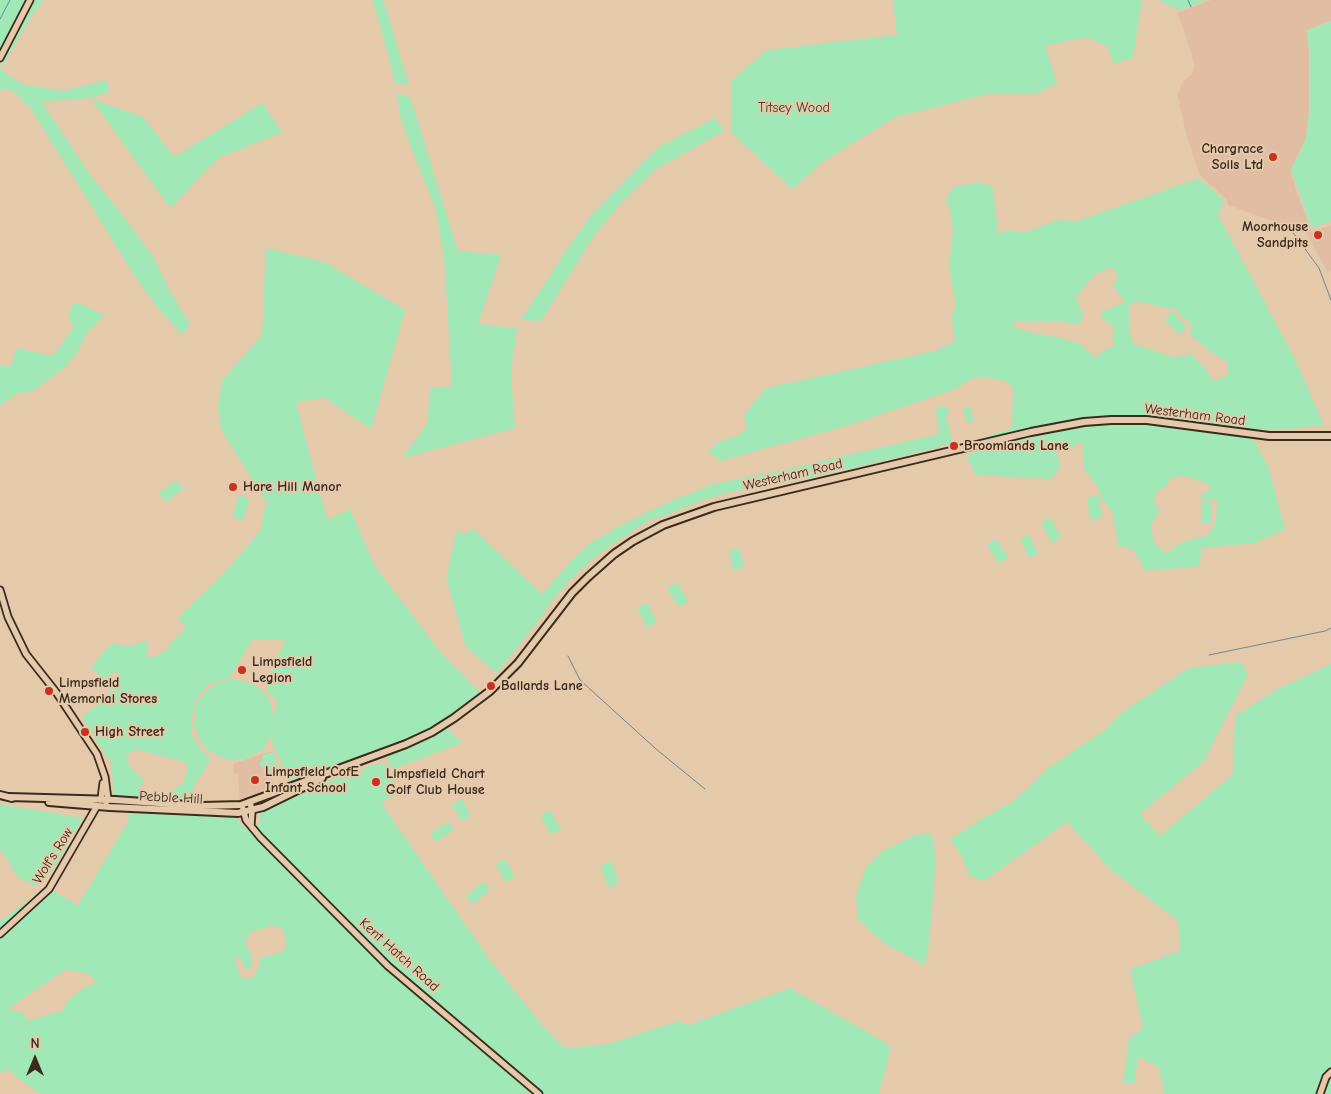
<!DOCTYPE html>
<html>
<head>
<meta charset="utf-8">
<style>
	body { margin:0 }
	#map { position:relative; width:1331px; height:1094px; overflow:hidden; background:#e4c9ab; font-family:"Comic Neue",sans-serif }
	canvas { display:block }
	.north { position:absolute; left:10px; top:1034px; width:50px; height:50px; -webkit-text-stroke:4px #e4c9ab; paint-order:stroke; rotate:0deg; font-size:14px; font-weight:700; line-height:20px; text-align:center; color:#3b2a1e }
	.north::after { content:''; display:block; margin:auto; width:18px; height:22px; background:#3b2a1e; clip-path:polygon(50% 0,100% 100%,50% 72%,0 100%) }
</style>
</head>
<body>
<div id="map">
<canvas width="1331" height="1094"></canvas>
<div class="north">N</div>
</div>
<script>
const c = document.querySelector('canvas').getContext('2d');
c.lineJoin = 'round';
function paint(path, color) { c.fillStyle = color; c.fill(path, 'evenodd'); }
const poly = rows => new Path2D(rows.map(r => 'M' + r).join(''));
function strokePath(path, color, width, dash) { c.strokeStyle = color; c.lineWidth = width; c.lineCap = dash ? 'butt' : 'round'; c.setLineDash(dash || []); c.stroke(path); }
function drawText(font, color, halo, rows, align = 'center') {
  c.font = font + ' "Comic Neue",sans-serif'; c.lineWidth = 4; c.setLineDash([]); c.textBaseline = 'middle'; c.strokeStyle = halo; c.fillStyle = color; for (const [text, x, y, turn = 0] of rows) {
    c.save(); c.translate(x, y); c.rotate((+turn || 0) * Math.PI / 180); c.textAlign = isNaN(turn) ? turn : align; if (halo) c.strokeText(text, 0, 0); c.fillText(text, 0, 0); c.restore();
  }
}
paint(poly([
	[1211,0,1331,0,1331,21,1307,30,1309,51,1309,111,1306,138,1290,172,1311,231,1331,226,1331,269,1328,273,1306,233,1228,205,1227,200,1199,174,1185,129,1178,95,1183,81,1192,74,1195,65,1178,13],
	[272,751,279,771,271,774,275,787,250,796,240,801,238,774,234,773,233,764]
]), '#e1bda4');
paint(poly([
	[0,0,25,0,0,50],
	[35,0,43,0,28,22,2,67,0,67,9,45],
	[372,0,383,0,409,85,395,83,381,28],
	[893,0,1142,0,1133,57,1114,64,1107,46,1086,37,1045,46,1057,83,1035,94,991,93,895,117,824,161,792,189,731,132,732,80,767,50,897,35],
	[1159,0,1205,0,1180,10],
	[1331,21,1331,221,1316,227,1310,226,1293,174,1290,172,1306,138,1309,111,1309,51,1307,30],
	[0,69,22,84,63,91,106,80,110,91,91,98,42,102,90,175,125,218,154,258,169,290,190,324,182,335,158,308,136,278,31,109,13,91,0,89],
	[396,93,410,97,458,251,501,255,478,324,517,328,511,372,515,428,402,458,428,423,429,389,452,386,444,256,435,207,414,155,401,119],
	[91,99,143,117,174,157,262,103,282,132,218,158,170,208],
	[715,118,724,131,656,169,622,202,595,234,541,321,521,320,571,243,592,214,658,147],
	[1199,178,1224,200,1218,215,1295,359,1324,425,1288,429,1259,429,1252,437,1268,466,1285,529,1255,543,1201,548,1200,566,1145,571,1134,550,1118,545,1112,511,1102,499,1098,487,1084,468,1082,440,1073,447,1056,447,1060,468,1050,479,976,475,966,455,988,449,984,437,1012,428,1013,389,1006,381,991,378,973,378,955,389,849,425,720,461,708,452,719,442,739,435,747,428,744,415,766,388,934,351,956,341,954,335,952,315,956,305,949,267,953,230,950,209,946,200,953,187,979,182,993,187,998,233,1009,230,1025,232,1057,220,1077,221],
	[1112,267,1119,276,1114,282,1115,289,1125,302,1102,312,1101,318,1114,326,1113,347,1103,350,1096,358,1080,344,1057,337,1032,333,1014,327,1013,322,1055,321,1080,324,1084,313,1079,307,1076,296,1095,274],
	[1136,301,1171,309,1174,308,1192,326,1190,335,1213,353,1228,362,1228,375,1213,381,1204,367,1192,354,1172,357,1134,344,1129,329,1129,305],
	[1184,476,1209,484,1210,491,1202,493,1201,499,1217,499,1216,520,1209,535,1182,542,1166,553,1154,543,1151,525,1160,510,1154,503,1155,493,1165,487,1172,477],
	[266,248,324,262,405,310,371,429,324,397,296,403,327,520,350,509,374,565,441,653,480,692,442,723,462,743,392,769,384,750,299,781,290,782,272,743,273,733,263,749,254,755,245,759,226,759,209,751,202,744,194,726,196,707,201,697,208,689,217,683,228,680,239,680,250,683,260,689,268,697,275,717,277,701,267,691,266,685,285,640,252,640,229,678,208,684,197,698,192,716,192,735,200,749,211,759,192,789,204,799,203,802,118,797,114,793,111,763,82,718,106,696,119,677,116,670,104,680,91,667,111,644,132,646,148,640,148,658,163,653,186,627,178,618,217,580,251,542,261,529,264,510,268,505,224,434,219,422,218,406,222,380,262,335],
	[135,749,185,762,188,769,182,785,166,793,140,792,138,789,145,781,131,768,126,756],
	[79,303,104,315,86,334,76,354,64,368,31,392,18,393,0,405,0,366,11,366,17,348,53,356,73,328,68,314,73,304],
	[1173,312,1187,328,1179,335,1165,319],
	[941,406,949,408,946,418,953,442,933,449,805,479,725,493,700,501,664,516,651,519,598,554,570,580,544,610,545,612,497,673,466,647,446,578,457,529,463,535,473,529,542,594,570,562,589,544,619,526,662,505,713,484,778,471,939,434,936,411,937,407],
	[970,406,974,421,967,423,963,408],
	[176,480,183,489,166,502,159,493],
	[238,495,249,498,244,520,233,518],
	[1099,496,1102,518,1090,519,1087,497],
	[1201,501,1212,501,1211,523,1201,523],
	[1051,518,1061,538,1051,543,1041,523],
	[1029,534,1038,554,1029,558,1020,539],
	[997,539,1008,558,998,563,987,544],
	[739,547,744,567,733,570,729,550],
	[677,582,688,601,679,607,667,588],
	[647,603,657,622,647,628,637,608],
	[1240,662,1248,674,1204,761,1140,814,1160,836,1233,774,1235,716,1276,690,1331,664,1331,1094,1165,1094,1158,1066,1138,1057,1134,1084,1123,1083,1129,1038,1143,1028,1130,969,1180,951,1178,921,1110,869,1067,822,985,880,976,879,969,874,961,855,950,839,983,818,1015,800,1048,768,1105,730,1121,713,1189,668],
	[273,752,279,771,267,775,266,769,261,767,259,762,263,760,262,755],
	[384,763,388,766,388,771,400,792,381,803,492,963,538,1020,554,1038,566,1048,609,1044,678,1021,688,1025,790,988,891,1046,879,1094,41,1094,15,1076,7,1068,2,1073,0,1072,0,921,37,894,49,889,78,905,129,820,127,813,233,816,249,832,259,823,259,816,263,811,345,774,348,779,361,774,366,766],
	[269,926,281,927,285,935,285,949,279,953,259,958,259,966,254,977,242,979,234,958,238,956,247,970,252,967,251,954,245,943,249,933],
	[65,970,82,972,90,975,97,983,87,986,67,1001,64,1010,28,1021,21,1012,7,1009],
	[462,799,471,816,461,821,452,804],
	[0,804,83,818,53,870,35,886,18,877,0,849],
	[550,810,561,829,551,835,540,815],
	[449,822,454,830,435,842,430,833],
	[931,833,936,856,929,944,925,965,884,943,858,920,856,895,866,867,882,851,915,835],
	[506,859,515,877,505,882,496,864],
	[611,861,619,883,609,887,600,866],
	[483,882,490,890,473,904,466,896]
]), '#a0e8b6');
strokePath(poly([
	[1188,0,1191,7],
	[0,19,10,0],
	[1291,230,1319,268,1331,300],
	[1209,655,1325,631,1331,628],
	[568,656,580,680,656,749,705,789]
]), '#668c94', 1);
const secondary = poly([
	[0,58,30,0],
	[0,590,8,617,26,654,56,692,97,754,105,777,108,800,106,802],
	[101,800,103,783],
	[250,802,252,811,251,825],
	[243,809,246,820,260,837,388,966,539,1094],
	[0,934,49,889,97,806],
	[1320,1094,1326,1077,1331,1072]
]);
const primary = poly([
	[0,795,12,798],
	[9,797,115,800,202,806,241,805,406,744,432,732,454,718,490,691,518,663,572,593,588,577,614,554,633,541,663,525,714,507,1031,432,1084,422,1111,420,1147,420,1269,436,1331,436],
	[49,802,110,807,238,813,263,807,322,778]
]);
strokePath(secondary, '#3b2a1e', 9);
strokePath(primary, '#3b2a1e', 10);
strokePath(secondary, '#e4c9ab', 5.5);
strokePath(primary, '#e4c9ab', 6);
for (const [x, y, r, color] of [
	[1273,157,5,"#c8321e"],
	[1318,235,5,"#c8321e"],
	[954,446,5,"#c8321e"],
	[233,487,5,"#c8321e"],
	[242,670,5,"#c8321e"],
	[491,686,5,"#c8321e"],
	[49,691,5,"#c8321e"],
	[85,732,5,"#c8321e"],
	[255,780,5,"#c8321e"],
	[376,782,5,"#c8321e"]
]) { const dot = new Path2D(); dot.arc(x, y, r, 0, 2 * Math.PI); c.fillStyle = color; c.fill(dot); strokePath(dot, '#e4c9ab', 2); }
drawText('14px', '#453d2d', '#e4c9ab', [
	["Titsey Wood",794,108]
]);
drawText('bold 14px', '#3b2a1e', '#e4c9ab', [
	["Chargrace",1263,149,"right"],
	["Soils Ltd",1263,165,"right"],
	["Moorhouse",1308,227,"right"],
	["Sandpits",1308,243,"right"],
	["Broomlands Lane",964,446],
	["Hare Hill Manor",243,487],
	["Limpsfield",252,662],
	["Legion",252,678],
	["Limpsfield",59,683],
	["Memorial Stores",59,699],
	["Ballards Lane",501,686],
	["High Street",95,732],
	["Limpsfield CofE",265,772],
	["Infant School",265,788],
	["Limpsfield Chart",386,774],
	["Golf Club House",386,790]
], 'left');
drawText('14px', '#3b2a1e', '#e4c9ab', [
	["Westerham Road",1195,415,7],
	["Westerham Road",793,475,-13],
	["Pebble Hill",171,798,3],
	["Wolf's Row",53,856,-58],
	["Kent Hatch Road",399,955,42]
]);
</script>
</body>
</html>
